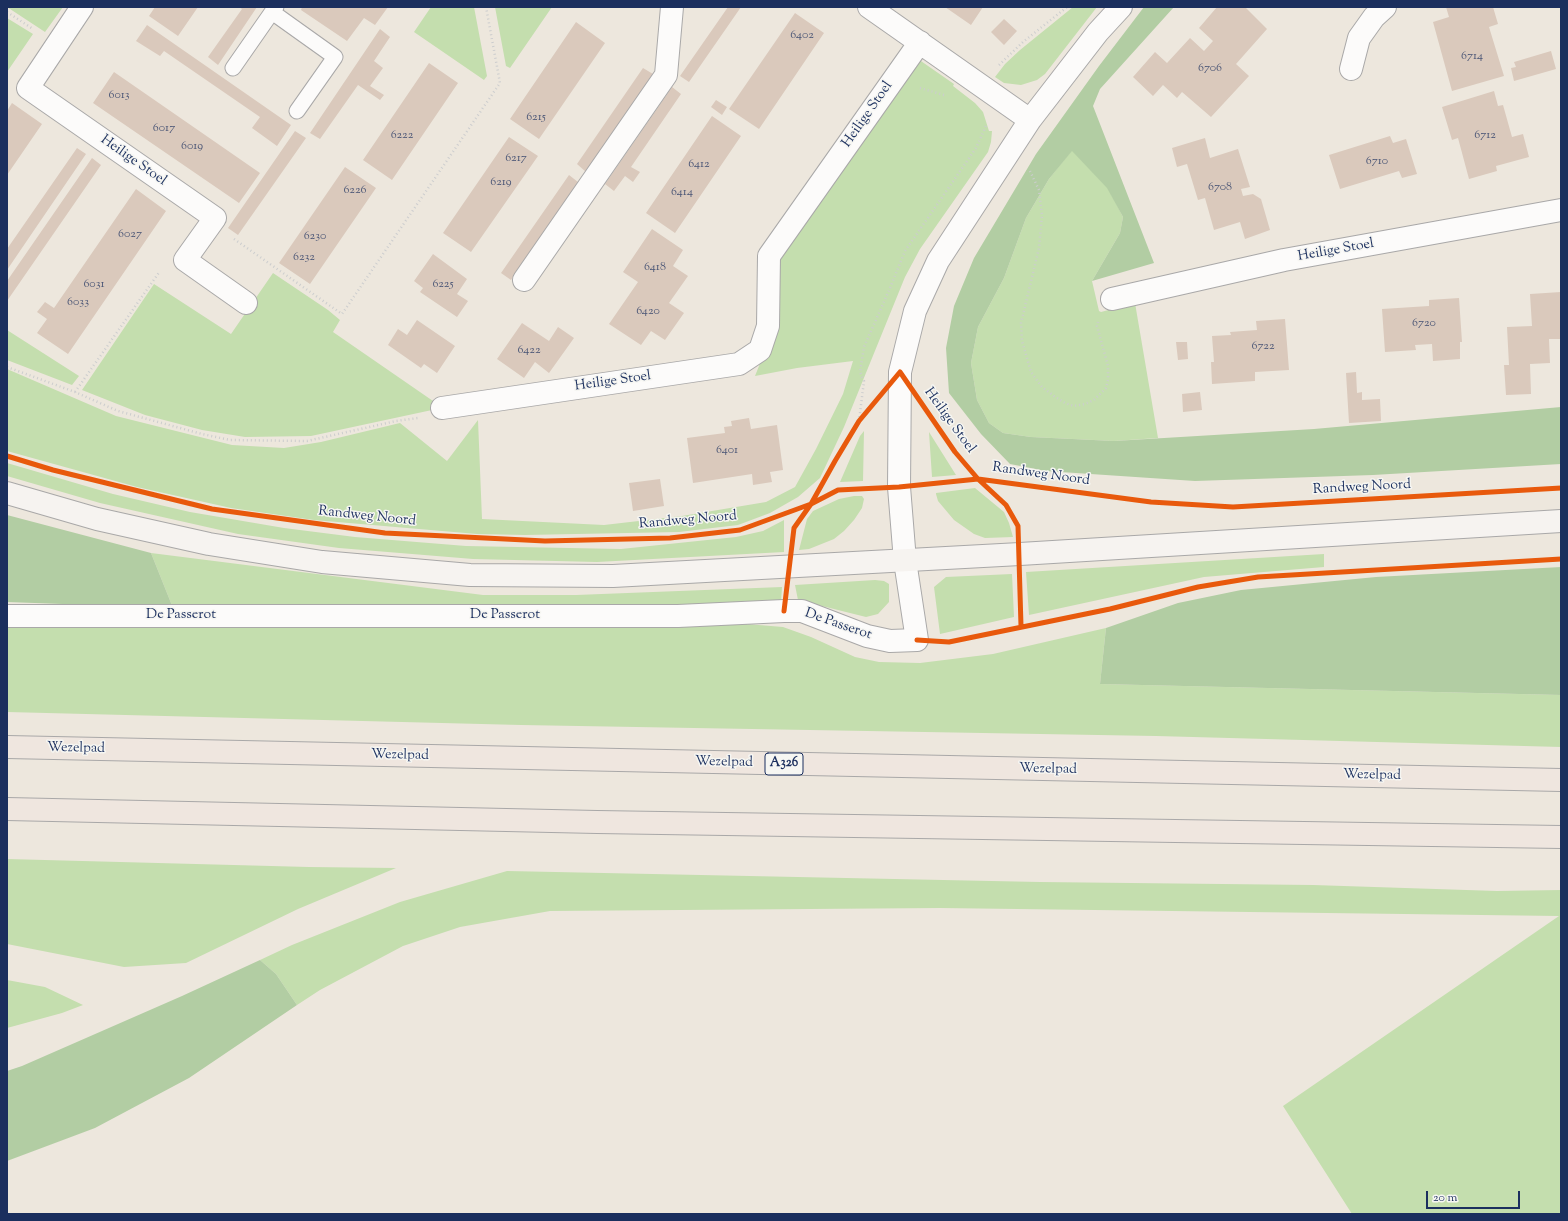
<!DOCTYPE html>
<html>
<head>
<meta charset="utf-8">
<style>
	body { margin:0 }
	#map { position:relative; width:1568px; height:1221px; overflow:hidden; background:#ede7dd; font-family:"Sorts Mill Goudy",serif }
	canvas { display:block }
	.frame { position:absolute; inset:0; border:8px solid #1b2f5e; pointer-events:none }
	.scale { position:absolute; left:1426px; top:1191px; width:94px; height:18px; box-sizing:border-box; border:2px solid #1b2f5e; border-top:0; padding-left:5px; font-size:12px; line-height:14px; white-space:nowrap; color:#1b2f5e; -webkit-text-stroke:3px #f6f6f2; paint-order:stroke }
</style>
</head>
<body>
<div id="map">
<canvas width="1568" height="1221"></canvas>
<div class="frame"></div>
<div class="scale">20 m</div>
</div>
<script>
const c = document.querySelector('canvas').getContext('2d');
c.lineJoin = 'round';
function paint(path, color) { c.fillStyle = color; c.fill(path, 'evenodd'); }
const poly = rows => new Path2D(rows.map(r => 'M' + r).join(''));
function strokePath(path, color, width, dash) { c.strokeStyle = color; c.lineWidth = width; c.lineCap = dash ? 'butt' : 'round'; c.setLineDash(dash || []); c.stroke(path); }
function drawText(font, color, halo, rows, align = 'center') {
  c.font = font + ' "Sorts Mill Goudy",serif'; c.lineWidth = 3; c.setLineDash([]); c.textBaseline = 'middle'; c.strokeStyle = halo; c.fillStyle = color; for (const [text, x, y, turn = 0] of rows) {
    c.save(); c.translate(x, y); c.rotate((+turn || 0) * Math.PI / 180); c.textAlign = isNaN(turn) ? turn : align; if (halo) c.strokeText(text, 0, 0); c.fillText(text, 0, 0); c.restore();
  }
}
paint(poly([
	[7,7,63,7,45,32],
	[431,7,474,7,487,76,484,80,414,32],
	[495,7,552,7,510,68,506,66],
	[1073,7,1097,7,1045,74,1037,80,1021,85,1004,83,995,77,1005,64,1020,50],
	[7,18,33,34,7,72],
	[918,59,954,84,953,86,975,103,983,112,989,131,992,131,991,142,988,152,920,249,905,277,844,427,820,478,798,497,770,513,738,525,679,532,525,535,477,534,314,520,231,508,137,487,7,451,7,369,116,416,232,445,284,448,321,442,400,423,447,461,478,420,482,519,604,525,682,516,766,502,795,487,816,449,843,394,853,361,797,368,755,376,775,326,780,260],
	[1072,150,1108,188,1123,217,1120,233,1092,281,1099,311,1101,312,1135,303,1158,438,1114,441,1031,437,1003,433,989,423,977,400,971,363,978,327,1004,278,1026,218,1049,179],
	[273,273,328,310,340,320,333,332,433,401,432,410,311,436,245,437,202,430,145,415,82,390,154,284,231,334],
	[7,330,79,376,72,385,7,360],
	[864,431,863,481,840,482,860,436],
	[929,432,956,475,932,477],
	[7,463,113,494,190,512,284,528,355,537,466,546,621,549,736,537,763,531,784,520,784,552,597,562,473,559,339,548,238,534,100,503,7,476],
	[975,488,1004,512,1009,523,1013,537,985,538,974,534,954,520,938,501,936,494,936,493],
	[854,496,862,496,864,499,862,508,854,520,844,531,834,539,809,549,799,550,807,519,813,511,839,499],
	[151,553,483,595,576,595,782,587,781,602,652,607,173,608],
	[1324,554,1324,567,1204,577,1029,615,1026,572],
	[1012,574,1014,617,940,634,934,587,946,577],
	[875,580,884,581,889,584,889,602,878,614,866,617,798,600,795,585],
	[722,622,783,627,811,637,855,657,879,662,920,663,993,654,1106,628,1100,684,1561,695,1561,747,1156,736,521,725,7,712,7,627],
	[7,859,309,867,396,868,298,909,186,963,124,967,7,944],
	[507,871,1040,882,1313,885,1497,891,1561,890,1561,1214,1352,1214,1283,1106,1559,916,940,908,550,911,460,927,403,946,320,990,297,1005,276,974,260,960,292,945,400,902],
	[7,980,45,987,83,1005,62,1013,7,1028]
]), '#c4deae');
paint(poly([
	[1144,7,1174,7,1100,89,1093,106,1154,263,1092,281,1120,233,1123,217,1107,188,1072,151,1049,179,1026,218,1004,278,978,327,971,363,977,400,989,423,1003,433,1031,437,1114,441,1314,429,1561,407,1561,464,1373,475,1195,481,1046,471,1010,464,981,434,949,393,946,348,954,306,974,258,1036,154,1099,66],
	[7,515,151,553,173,608,7,602],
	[1561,567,1561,695,1100,684,1106,628,1178,603,1241,590,1376,577],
	[260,960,276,974,297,1005,189,1078,95,1128,7,1161,7,1071,22,1066,182,996]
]), '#b2cda3');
paint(poly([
	[155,7,198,7,178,36,149,16],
	[239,7,257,7,218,65,208,57,242,9],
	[302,7,388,7,375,25,364,18,347,41,301,10],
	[728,7,741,7,689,82,680,76],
	[945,7,983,7,971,25],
	[1217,7,1245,7,1267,29,1236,64,1249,76,1211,117,1182,92,1177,98,1163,85,1153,96,1133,77,1155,52,1167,63,1190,38,1204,51,1213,41,1199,28],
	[1446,7,1493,7,1498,24,1489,27,1504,76,1452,91,1433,22,1449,17],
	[795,13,824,33,759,129,729,109],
	[1004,19,1017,31,1004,45,991,32],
	[576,22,605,43,539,139,510,119],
	[147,25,291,125,277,146,252,128,260,117,164,51,160,56,136,41],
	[380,29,390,37,374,61,383,68,370,86,384,95,380,100,358,85,320,139,310,133],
	[1551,51,1556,69,1514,81,1511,68,1516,67,1514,62],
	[429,63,458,83,392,180,363,160],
	[643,68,653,74,586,172,577,164],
	[114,72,260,173,239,203,93,103],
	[672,87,681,94,631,167,640,172,633,182,625,176,614,191,605,184],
	[1494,91,1498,106,1503,105,1512,137,1523,134,1529,157,1496,166,1497,171,1469,179,1458,138,1452,140,1442,107],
	[716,100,727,107,722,115,711,107],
	[12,103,42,124,7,175,7,111],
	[712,116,741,136,675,233,646,213],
	[295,131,306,138,238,235,228,228],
	[1390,136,1393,143,1406,139,1417,174,1402,178,1399,171,1340,189,1329,155],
	[509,137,538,156,471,252,443,233],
	[1205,138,1210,158,1238,149,1250,187,1241,189,1243,196,1253,194,1261,199,1270,230,1245,239,1240,222,1214,230,1205,198,1198,200,1187,164,1177,167,1172,148],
	[77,148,86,154,7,270,7,249],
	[92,158,101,165,7,301,7,281],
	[345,167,376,188,310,284,279,263],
	[569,175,578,182,511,280,501,273],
	[136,189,166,211,68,354,37,333,47,319,37,312,45,302,54,308],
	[652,229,683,250,673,266,688,276,669,303,684,313,665,340,651,331,641,345,609,324,638,282,623,272],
	[433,254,467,279,457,294,468,301,457,317,420,292,423,288,414,281],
	[1561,292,1561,339,1549,339,1550,363,1530,364,1531,394,1506,395,1504,365,1509,365,1507,327,1532,326,1530,294],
	[1459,298,1462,342,1460,342,1460,359,1433,361,1432,344,1415,345,1416,350,1385,352,1382,309,1429,306,1429,300],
	[1285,319,1289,370,1255,372,1255,381,1212,384,1211,362,1214,362,1212,336,1231,335,1230,332,1257,330,1256,321],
	[417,320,455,346,437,373,424,364,421,368,388,345,398,329,407,335],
	[522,323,549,341,558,327,574,338,549,373,535,362,524,378,497,359],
	[1176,342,1187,342,1188,359,1178,360],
	[1356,372,1357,393,1362,392,1362,400,1380,399,1381,421,1349,423,1346,373],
	[1200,392,1202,410,1183,412,1182,394],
	[749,418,751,429,777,425,783,470,770,472,772,482,753,485,752,474,693,483,687,438,725,433,724,427,732,426,731,421],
	[660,479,664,506,633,511,629,483]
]), '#dac9bc');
const lane = poly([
	[276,7,272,12,335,57,297,111],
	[233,68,272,12]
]);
const street = poly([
	[82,7,28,88,215,218,185,260,246,303],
	[869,7,1030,120],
	[1351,69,1359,38,1374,17,1385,7],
	[524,280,666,75,672,7],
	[1112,299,1284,260,1561,210],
	[442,408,739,364,760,350,768,326,769,256,920,42],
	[7,616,678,616,784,611,802,611,867,636,890,641,917,640,905,561,899,487,900,372,915,311,938,261,1030,120,1098,32,1121,7]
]);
const secondary = poly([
	[7,493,97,519,209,544,322,562,470,575,613,576,1020,554,1561,521]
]);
const highway = poly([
	[7,747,1561,780],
	[7,809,597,822,1561,837]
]);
strokePath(lane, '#a9a8a8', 17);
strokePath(street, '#a9a8a8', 24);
strokePath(secondary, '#a9a8a8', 24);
strokePath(highway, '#a9a8a8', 24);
strokePath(poly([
	[7,12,33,29],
	[999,65,1023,42,1067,7],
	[920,88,944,95],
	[1030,171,1039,190,1042,215,1039,248,1021,323,1022,341,1031,372,1042,387,1054,396,1065,403,1074,406,1085,404,1094,400,1106,388,1108,380,1108,366,1097,326,1098,322],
	[234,239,342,314,500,83,486,7],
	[7,367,75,392,118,411,202,434,230,440,307,441,396,421,418,418],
	[75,392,160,271],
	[859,421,864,381,860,372,864,347,890,288,905,251,976,148,986,126]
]), '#cccdce', 2.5, [1, 3]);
strokePath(lane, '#fcfbfa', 15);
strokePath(street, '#fcfbfa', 22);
strokePath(secondary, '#f6f3f0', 22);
strokePath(highway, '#efe6df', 22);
strokePath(poly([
	[7,456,53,470,212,509,385,533,545,541,670,538,740,530,811,504,838,490,899,487,978,479,1151,502,1233,507,1561,488],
	[784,611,794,528,811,504,835,461,859,421,900,372,955,452,978,479,1006,505,1018,526,1021,626],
	[917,640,949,642,1110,609,1198,587,1258,577,1561,559]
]), '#e8590c', 5);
drawText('12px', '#4b5676', null, [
	["6402",802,36],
	["6714",1472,57],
	["6706",1210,69],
	["6013",119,96],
	["6215",536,118],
	["6017",164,129],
	["6222",402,136],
	["6712",1485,136],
	["6019",192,147],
	["6217",516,159],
	["6710",1377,162],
	["6412",699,165],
	["6219",501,183],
	["6708",1220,188],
	["6226",355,191],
	["6414",682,193],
	["6027",130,235],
	["6230",315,237],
	["6232",304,258],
	["6418",655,268],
	["6031",94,285],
	["6225",443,285],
	["6033",78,303],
	["6420",648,312],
	["6720",1424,324],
	["6722",1263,347],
	["6422",529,351],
	["6401",727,451]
]);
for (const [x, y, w] of [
	[784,764,38]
]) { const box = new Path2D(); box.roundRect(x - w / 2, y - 11, w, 22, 3); c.fillStyle = '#f6f6f2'; c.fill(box); strokePath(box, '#1b2f5e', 1); }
drawText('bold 13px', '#1b2f5e', null, [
	["A326",784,764]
]);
drawText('14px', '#1b2f5e', '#f6f6f2', [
	["Heilige Stoel",868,115,-55],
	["Heilige Stoel",133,161,35],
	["Heilige Stoel",1336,251,-10],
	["Heilige Stoel",613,382,-8],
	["Heilige Stoel",949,421,54],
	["Randweg Noord",1041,475,8],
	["Randweg Noord",1362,488,-3],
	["Randweg Noord",367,517,6],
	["Randweg Noord",688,521,-5],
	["De Passerot",181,616],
	["De Passerot",505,616],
	["De Passerot",838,625,19],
	["Wezelpad",76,749,1],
	["Wezelpad",400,756,1],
	["Wezelpad",724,763,1],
	["Wezelpad",1048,770,1],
	["Wezelpad",1372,776,1]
]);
</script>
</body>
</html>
